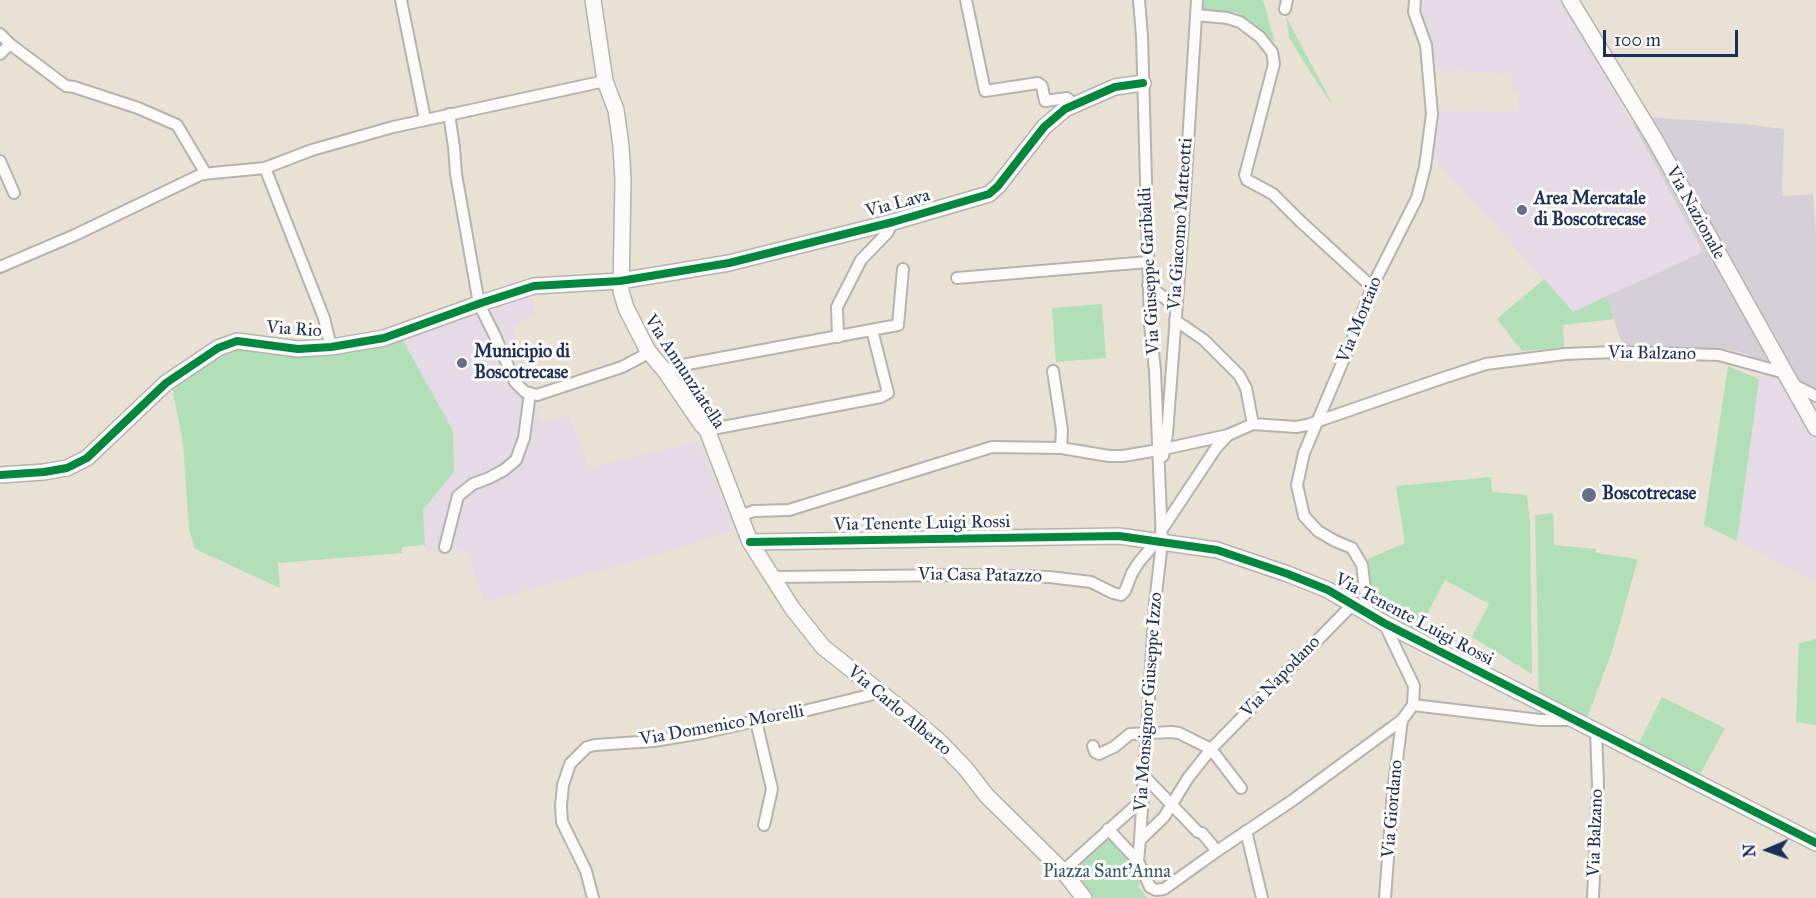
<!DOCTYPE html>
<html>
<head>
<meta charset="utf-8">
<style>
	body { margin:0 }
	#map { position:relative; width:1816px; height:898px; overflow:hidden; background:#e9e2d4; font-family:"IM FELL Great Primer",serif }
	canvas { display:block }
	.north { position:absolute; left:1738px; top:820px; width:60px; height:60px; -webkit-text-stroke:4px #fdfcf7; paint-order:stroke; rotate:268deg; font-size:16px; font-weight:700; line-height:24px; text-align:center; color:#1b2f5e }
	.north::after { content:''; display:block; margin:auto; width:21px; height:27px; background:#1b2f5e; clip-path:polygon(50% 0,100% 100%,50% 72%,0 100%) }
	.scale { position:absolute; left:1603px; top:30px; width:135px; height:27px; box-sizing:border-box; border:3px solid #1b2f5e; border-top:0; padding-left:8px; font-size:18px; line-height:21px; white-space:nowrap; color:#1b2f5e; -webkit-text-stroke:4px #fdfcf7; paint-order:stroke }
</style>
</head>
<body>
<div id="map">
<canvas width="1816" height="898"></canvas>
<div class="north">N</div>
<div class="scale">100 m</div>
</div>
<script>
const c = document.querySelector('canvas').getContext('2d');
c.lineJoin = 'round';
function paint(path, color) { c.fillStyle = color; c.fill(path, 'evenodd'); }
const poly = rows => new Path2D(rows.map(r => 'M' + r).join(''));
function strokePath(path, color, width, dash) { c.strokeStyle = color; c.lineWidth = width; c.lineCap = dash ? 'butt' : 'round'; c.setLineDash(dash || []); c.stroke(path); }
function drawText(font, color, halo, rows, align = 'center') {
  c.font = font + ' "IM FELL Great Primer",serif'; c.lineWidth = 6; c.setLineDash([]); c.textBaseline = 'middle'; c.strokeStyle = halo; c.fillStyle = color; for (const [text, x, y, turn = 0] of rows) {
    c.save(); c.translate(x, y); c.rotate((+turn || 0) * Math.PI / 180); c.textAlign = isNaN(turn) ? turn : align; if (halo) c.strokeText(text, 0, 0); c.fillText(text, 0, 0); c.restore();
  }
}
paint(poly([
	[1418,0,1563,0,1704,252,1573,312,1432,156,1434,111,1519,111,1519,93,1512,94,1513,74,1432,69,1420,23],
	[532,292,536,315,512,325,540,422,569,416,589,467,699,442,735,530,649,557,484,602,467,550,426,553,423,510,454,472,402,339],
	[1759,375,1801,383,1816,390,1816,582,1737,541]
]), '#e5dae5');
paint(poly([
	[1648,117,1745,124,1784,129,1782,196,1813,194,1816,234,1816,390,1749,355,1729,349,1622,345,1607,296,1703,252,1632,122]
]), '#d5cfd7');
paint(poly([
	[1201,0,1263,0,1275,42,1236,12,1201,9],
	[1286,16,1301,45,1334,107,1318,84,1289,38],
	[1544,279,1573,312,1607,296,1614,319,1563,325,1564,347,1522,351,1497,319],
	[1102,304,1106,358,1056,362,1052,308],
	[402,339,453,431,454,472,423,510,425,545,402,547,402,553,278,563,280,588,195,549,189,529,183,443,172,387,233,347],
	[1728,366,1759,379,1737,541,1704,525],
	[1491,477,1492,492,1527,495,1530,523,1532,674,1472,637,1489,604,1445,580,1417,633,1381,615,1371,595,1368,559,1405,543,1396,486],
	[1553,513,1554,545,1596,549,1596,553,1638,559,1612,651,1586,721,1539,697,1535,515],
	[1816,639,1816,725,1796,722,1799,643],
	[1662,697,1725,728,1698,778,1637,747],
	[1109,838,1140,873,1139,888,1147,898,1094,898,1072,869]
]), '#b0dfb8');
const street = poly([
	[401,0,425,119],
	[966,0,985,91,1038,83,1042,86,1045,101,1067,98,1074,104],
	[1285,9,1287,0],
	[1196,15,1227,18,1240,22,1260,37,1272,52,1274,64,1245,175,1247,180,1273,194,1300,221,1372,287],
	[0,34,10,44,66,86,74,87,138,108,177,125,206,174],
	[0,54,10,44],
	[449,114,454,147,456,174,479,304,495,336,515,382,525,392,537,395,622,367,641,357,648,351],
	[0,161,14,193],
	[265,168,324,318,331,347],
	[0,267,75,235,202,174,265,168,312,150,393,127,605,81],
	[957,278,1148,262],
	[1148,285,1176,307],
	[1175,320,1204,340,1239,375,1246,388,1253,424],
	[838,337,837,307,861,260,887,233,893,222],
	[665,371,677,366,898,325,903,269],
	[1053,371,1062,430,1061,448],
	[1790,383,1816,396],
	[707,430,881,397,888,393,872,330],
	[1163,456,1167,434,1183,223,1197,0],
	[739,516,754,511,789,510,992,447,1061,448,1109,456,1123,456,1164,449,1228,435],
	[1161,531,1216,448,1228,435,1253,424,1296,427,1307,425,1440,379,1486,364,1565,354,1615,352,1719,355,1785,373],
	[445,547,458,496,473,484,489,478,504,470,516,460,524,438,530,393],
	[771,577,966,575,1049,577,1091,582,1113,593,1121,595,1125,591,1132,573,1139,562,1156,542],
	[1368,614,1362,565,1352,548,1335,541,1318,531,1304,516,1297,485,1304,453,1357,328,1372,287,1417,198,1425,167,1432,114,1426,45,1414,12,1415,0],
	[1413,705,1540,720,1573,720],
	[756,721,772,789,764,825],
	[1093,746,1095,752,1099,754,1114,747,1130,734,1172,732,1179,733,1211,749,1241,788],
	[1145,777,1198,832,1202,833,1217,851],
	[1108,829,1138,861,1150,887,1156,890,1164,889,1217,851,1293,800,1402,720,1413,705,1414,686,1384,623],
	[1246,831,1262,898],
	[1140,840,1164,817,1188,778,1211,749,1352,605],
	[1138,861,1140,840,1155,603,1162,542,1155,370,1150,325,1142,36,1139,0],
	[1063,871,1143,799],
	[593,898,586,871,562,822,561,806,563,785,570,764,587,747,595,745,654,741,702,733,778,716,804,711,870,695,876,691],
	[1385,898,1393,792,1402,720],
	[1593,898,1598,785,1596,731]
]);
const secondary = poly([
	[593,0,605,81,616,110,621,146,623,180,621,291,626,308,648,351,665,371,702,425,707,430,750,542,792,608,823,647,910,716,941,743,966,769,986,795,1063,871,1084,898],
	[1570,0,1654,138,1816,428],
	[0,475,44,472,67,468,87,458,166,383,218,348,237,341,298,349,331,347,384,338,481,303,534,286,620,281,729,263,893,222,989,194,998,186,1044,127,1065,109,1115,87,1143,83],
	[750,542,1119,536,1217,550,1288,574,1328,590,1384,623,1816,843]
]);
strokePath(street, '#b5b3ae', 14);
strokePath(secondary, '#b5b3ae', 18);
strokePath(street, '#fcfbf9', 10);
strokePath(secondary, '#fcfbf9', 15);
strokePath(poly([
	[0,475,44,472,67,468,87,458,166,383,218,348,237,341,298,349,331,347,384,338,481,303,534,286,620,281,729,263,893,222,989,194,998,186,1044,127,1065,109,1115,87,1143,83],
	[750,542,1119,536,1217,550,1288,574,1328,590,1384,623,1816,843]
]), '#00873e', 8);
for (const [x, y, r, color] of [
	[1522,210,6,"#636e87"],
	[462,363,6,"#636e87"],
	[1589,495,8,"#636e87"]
]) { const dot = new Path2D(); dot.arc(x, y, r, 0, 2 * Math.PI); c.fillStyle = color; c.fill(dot); strokePath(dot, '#fdfcf7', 2); }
drawText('bold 18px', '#1b2f5e', '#fdfcf7', [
	["Area Mercatale",1534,200],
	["di Boscotrecase",1534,221],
	["Municipio di",474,353],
	["Boscotrecase",474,374],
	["Boscotrecase",1602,495]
], 'left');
drawText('18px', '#1b2f5e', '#fdfcf7', [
	["Via Lava",898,204,-15],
	["Via Nazionale",1695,213,61],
	["Via Giacomo Matteotti",1181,224,-86],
	["Via Giuseppe Garibaldi",1150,271,-93],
	["Via Mortaio",1360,320,-68],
	["Via Rio",294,330,4],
	["Via Balzano",1652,354,1],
	["Via Annunziatella",684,372,57],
	["Via Tenente Luigi Rossi",922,524,-1],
	["Via Casa Patazzo",980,576,1],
	["Via Tenente Luigi Rossi",1414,620,28],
	["Via Napodano",1281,677,-46],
	["Via Monsignor Giuseppe Izzo",1149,702,-86],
	["Via Carlo Alberto",899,711,40],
	["Via Domenico Morelli",722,726,-10],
	["Via Giordano",1393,809,-85],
	["Via Balzano",1596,833,-88]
]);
drawText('18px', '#345a6f', '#fdfcf7', [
	["Piazza Sant'Anna",1107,873]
]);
</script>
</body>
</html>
